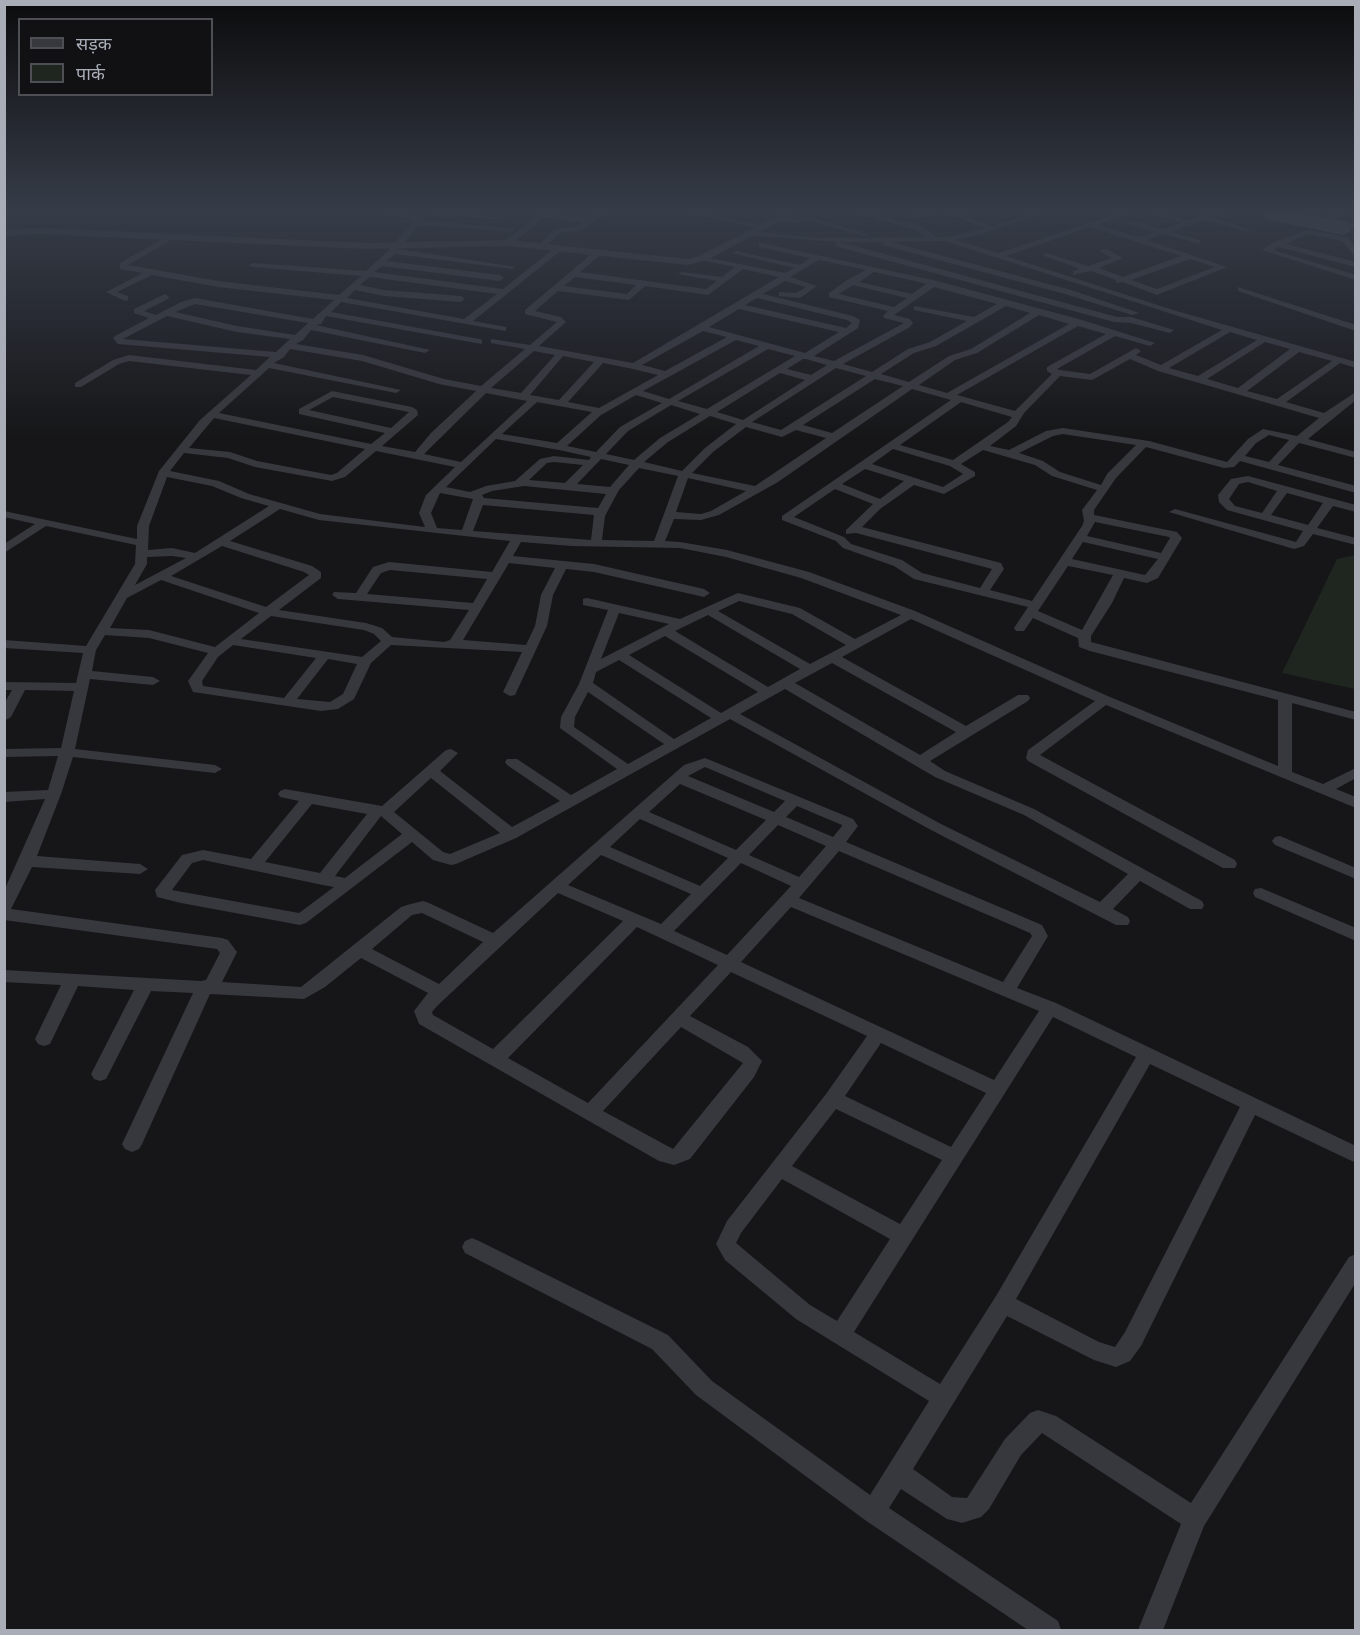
<!DOCTYPE html>
<html>
<head>
<meta charset="utf-8">
<style>
	body { margin:0 }
	#map { position:relative; width:1360px; height:1635px; overflow:hidden; background:#161618; font-family:"Titillium Web","Noto Sans Devanagari",sans-serif }
	canvas { display:block }
	.frame { position:absolute; inset:0; border:6px solid #a8adb8; pointer-events:none }
	.legend { position:absolute; left:18px; top:18px; width:195px; height:78px; box-sizing:border-box; background:#111113; border:2px solid #4d4f55; margin:0; padding:8px 10px; list-style:none; font-size:18px; color:#a8adb8 }
	.legend li { display:flex; align-items:center; gap:12px; height:30px }
	.legend b { width:30px; border:2px solid #4d4f55 }
</style>
</head>
<body>
<div id="map">
<canvas width="1360" height="1635"></canvas>
<div class="frame"></div>
<ul class="legend">
<li><b style="height:8px;background:#37383d"></b>सड़क</li>
<li><b style="height:16px;background:#1e261f"></b>पार्क</li>
</ul>
</div>
<script>
const c = document.querySelector('canvas').getContext('2d');
c.lineJoin = 'round';
function paint(path, color) { c.fillStyle = color; c.fill(path, 'evenodd'); }
const poly = rows => new Path2D(rows.map(r => 'M' + r).join(''));
function strokePath(path, color, width, dash) { c.strokeStyle = color; c.lineWidth = width; c.lineCap = dash ? 'butt' : 'round'; c.setLineDash(dash || []); c.stroke(path); }
paint(poly([
	[1355,555,1355,689,1282,673,1337,559]
]), '#1e261f');
paint(poly([
	[387,213,420,217,424,219,422,221,515,228,512,232,419,225,399,249,516,267,512,269,395,254,386,261,500,275,504,278,500,281,382,266,374,272,503,289,556,247,563,249,473,321,506,327,506,331,341,302,331,312,479,339,482,340,482,344,326,316,321,324,316,325,430,350,425,353,311,330,303,340,296,344,363,355,444,379,481,386,525,349,491,343,491,339,530,345,557,322,525,314,525,310,595,251,602,253,580,272,706,289,717,281,678,274,682,272,722,277,735,267,700,260,700,256,785,273,794,268,732,253,736,251,800,265,810,258,759,247,759,243,762,243,937,281,1082,320,1155,343,1150,346,1115,336,1057,369,1060,370,1090,374,1136,348,1141,351,1136,355,1161,365,1222,330,945,241,891,242,1071,290,1139,313,1132,315,1065,294,883,245,883,242,840,242,1117,317,1131,317,1174,330,1170,333,1131,323,1114,322,835,246,836,242,750,235,746,233,750,231,819,238,926,237,915,230,859,213,870,213,921,226,936,237,947,237,985,228,947,213,956,213,992,226,1034,213,1043,213,983,234,956,240,998,253,1119,213,1129,213,1097,225,1139,237,1155,232,1128,224,1128,220,1163,229,1180,223,1150,213,1160,213,1188,221,1211,213,1220,213,1212,217,1251,230,1247,232,1205,220,1171,232,1200,240,1200,244,1163,234,1147,240,1227,267,1157,295,1123,282,1116,283,1116,280,1091,271,1073,275,1073,271,1080,269,1042,255,1046,253,1088,266,1112,258,1099,251,1106,249,1123,258,1099,268,1123,277,1181,256,1090,227,1006,256,1173,310,1356,362,1356,368,1340,363,1286,402,1324,413,1356,392,1356,400,1308,439,1356,452,1356,458,1299,443,1278,465,1356,486,1356,493,1240,461,1234,467,1224,468,1146,447,1116,478,1094,510,1094,515,1177,532,1182,538,1158,578,1147,583,1124,578,1112,603,1091,636,1091,642,1356,712,1356,720,1292,703,1292,772,1323,784,1356,768,1356,778,1336,789,1356,797,1356,808,1106,705,1040,755,1235,860,1237,864,1235,868,1223,868,1028,761,1026,758,1028,750,1095,701,911,619,842,657,966,726,1018,695,1028,695,1030,698,1028,701,930,761,945,771,1034,809,1202,901,1204,905,1202,909,1190,909,1140,881,1113,909,1128,917,1130,921,1128,925,1116,925,931,830,730,719,516,838,456,864,451,865,433,860,412,842,306,923,300,925,181,903,157,897,155,890,182,855,203,850,251,859,299,801,280,797,278,794,280,791,285,789,382,806,446,750,451,749,458,753,440,771,512,827,560,801,507,765,505,762,507,759,517,759,571,795,617,769,560,728,561,717,579,684,608,610,583,605,583,599,587,598,680,619,738,593,800,608,855,639,901,615,801,578,726,557,680,548,572,546,521,542,513,556,594,564,704,589,710,593,704,597,594,572,566,569,553,595,547,626,515,695,510,696,503,692,522,652,391,645,371,663,354,699,338,709,321,711,193,692,188,681,208,653,149,638,105,635,96,650,92,671,153,677,160,681,153,685,90,679,75,749,215,765,222,769,215,773,73,757,61,794,37,856,140,864,148,869,140,874,32,867,11,909,222,938,228,940,237,952,222,982,301,987,401,907,407,905,423,901,429,903,493,933,684,765,705,758,853,819,858,826,846,842,1042,925,1048,936,1017,988,1056,1003,1356,1146,1356,1163,1255,1115,1141,1346,1130,1361,1116,1367,1094,1360,1007,1316,913,1469,952,1497,967,1498,1005,1439,1030,1413,1038,1410,1056,1416,1191,1503,1349,1257,1356,1254,1356,1282,1204,1526,1163,1630,1138,1630,1181,1524,1042,1433,1021,1455,989,1509,981,1517,962,1523,947,1519,901,1489,889,1508,1058,1621,1061,1630,1028,1630,865,1520,696,1395,652,1349,465,1253,462,1247,465,1241,472,1238,479,1241,668,1335,712,1381,870,1495,929,1401,796,1319,725,1260,716,1244,727,1221,826,1094,867,1036,731,972,690,1016,748,1047,762,1061,754,1077,690,1159,674,1165,659,1161,419,1024,414,1011,428,993,361,958,325,987,304,999,210,994,142,1144,139,1149,132,1152,125,1149,122,1144,193,993,151,991,106,1079,100,1081,94,1079,91,1074,134,990,78,986,50,1044,44,1046,38,1044,35,1039,61,985,4,982,4,970,201,981,206,980,220,953,217,949,4,920,4,891,45,799,4,802,4,792,48,790,58,756,4,757,4,749,61,748,74,691,25,690,11,717,4,721,4,704,12,690,4,690,4,682,76,683,83,653,4,648,4,640,86,646,135,564,136,545,46,526,4,553,4,544,35,524,4,517,4,511,137,539,137,526,159,471,200,420,251,375,129,361,119,364,81,387,75,387,75,383,113,360,129,355,256,370,270,357,118,344,113,338,115,336,149,318,134,313,134,309,165,294,169,297,168,299,144,311,156,315,181,302,195,298,313,319,334,300,218,287,152,275,117,292,128,296,128,300,125,301,106,292,143,273,120,269,120,263,168,236,171,236,171,240,128,265,218,281,339,295,361,276,253,267,249,265,253,263,366,271,390,249,415,220,387,213],
	[1190,259,1215,267,1157,289,1131,280,1190,259],
	[819,260,866,270,847,280,829,293,829,297,888,311,883,316,884,318,904,323,834,361,814,356,858,328,860,320,853,316,763,294,785,281,806,287,796,293,779,292,779,296,800,298,817,286,790,277,819,260],
	[743,269,779,277,633,363,539,346,566,322,561,317,535,311,558,291,629,300,645,286,708,295,743,269],
	[874,272,915,281,926,284,912,294,859,282,874,272],
	[370,277,497,294,464,319,347,298,355,290,384,296,461,302,465,299,461,296,384,290,360,285,370,277],
	[575,277,636,285,627,294,564,286,575,277],
	[853,285,907,298,894,307,839,294,853,285],
	[934,287,997,304,974,317,914,306,914,310,967,321,930,342,908,349,872,372,843,364,910,327,913,323,910,319,894,315,934,287],
	[757,298,847,320,852,323,846,328,745,305,757,298],
	[195,304,308,323,295,335,237,326,175,312,195,304],
	[1006,306,1030,313,971,349,949,356,909,382,881,374,914,353,936,346,1006,306],
	[739,309,839,332,805,353,709,327,739,309],
	[1039,315,1069,324,947,393,919,385,955,360,977,353,1039,315],
	[167,316,237,332,290,339,276,352,123,339,167,316],
	[1078,326,1106,334,1047,367,1047,371,1052,374,1015,411,957,395,1078,326],
	[703,331,727,337,665,371,642,365,703,331],
	[1230,332,1257,340,1198,376,1169,368,1230,332],
	[736,340,759,346,669,399,643,391,736,340],
	[1265,342,1290,349,1238,388,1207,379,1265,342],
	[290,349,362,361,439,384,476,391,431,433,415,452,382,446,418,415,417,410,412,407,332,391,299,409,299,414,385,433,371,444,219,413,269,368,396,393,401,390,274,363,284,357,290,349],
	[768,349,795,356,707,409,678,401,768,349],
	[534,351,555,355,521,393,491,388,534,351],
	[1299,352,1332,361,1277,399,1247,391,1299,352],
	[563,356,594,362,559,400,530,395,563,356],
	[803,359,806,359,827,365,811,375,787,369,803,359],
	[1130,359,1158,371,1319,418,1297,436,1263,429,1248,439,1227,462,1149,441,1063,428,1046,431,1009,450,990,446,1016,426,1024,413,1060,376,1092,380,1130,359],
	[603,363,633,369,658,375,599,408,568,402,603,363],
	[836,368,866,376,781,430,752,422,836,368],
	[780,373,805,380,743,420,717,412,780,373],
	[875,379,903,386,832,433,803,425,875,379],
	[912,389,951,400,782,516,782,520,836,541,843,548,894,566,914,579,1028,607,1014,628,1016,631,1024,631,1033,618,1078,638,1079,647,1090,651,1278,700,1278,766,1110,697,915,611,809,572,727,550,680,542,665,541,674,519,701,520,719,515,778,482,912,389],
	[486,393,527,401,461,462,424,454,486,393],
	[636,395,662,403,620,427,596,452,567,446,601,415,636,395],
	[333,397,409,412,391,428,309,410,333,397],
	[537,402,592,412,557,443,502,434,537,402],
	[961,402,1012,417,1008,422,953,460,900,445,961,402],
	[671,405,700,414,660,438,634,460,606,454,628,431,671,405],
	[710,416,736,424,705,448,682,471,644,462,668,442,710,416],
	[214,418,365,449,337,473,331,475,257,461,230,452,189,448,214,418],
	[746,427,782,437,796,430,826,438,755,486,692,473,713,452,746,427],
	[1063,434,1136,445,1107,474,1101,485,1060,472,1043,461,1019,453,1053,436,1063,434],
	[1269,435,1289,440,1269,462,1245,456,1256,443,1269,435],
	[496,439,559,450,591,457,589,460,554,456,540,459,515,481,486,486,470,492,446,487,496,439],
	[893,449,950,466,963,474,943,487,872,464,893,449],
	[983,450,1035,465,1052,476,1097,490,1082,510,1084,521,1082,526,1032,601,990,590,1004,569,1001,563,862,527,880,509,914,485,944,494,975,476,975,472,961,464,983,450],
	[376,451,455,467,426,495,419,513,425,527,320,514,249,494,219,481,170,471,184,453,228,458,255,467,332,481,345,477,376,451],
	[601,459,629,465,610,487,577,484,601,459],
	[554,462,583,465,565,483,529,480,547,463,554,462],
	[639,468,678,476,654,541,602,540,605,516,619,490,639,468],
	[865,469,904,481,880,499,842,484,865,469],
	[167,477,212,486,241,498,269,506,195,553,172,548,148,550,149,526,167,477],
	[688,478,746,491,711,511,701,514,676,512,688,478],
	[524,486,606,494,598,508,484,498,482,495,492,491,524,486],
	[835,489,873,504,846,530,846,534,856,533,992,569,980,588,922,573,902,560,851,544,844,537,794,517,835,489],
	[440,493,473,499,462,530,437,528,431,513,440,493],
	[483,505,594,515,591,540,473,531,483,505],
	[280,509,319,520,510,541,492,572,389,562,373,567,356,593,334,592,332,595,338,599,469,610,450,640,444,642,392,637,382,628,366,623,279,610,321,578,321,572,312,566,230,541,280,509],
	[1095,522,1169,537,1170,538,1161,553,1087,536,1095,522],
	[1083,542,1158,559,1145,575,1072,559,1083,542],
	[222,546,304,572,309,575,266,607,171,576,222,546],
	[172,556,186,558,135,585,147,564,147,557,172,556],
	[509,563,555,568,541,595,535,626,526,645,463,640,509,563],
	[1068,566,1113,575,1082,630,1038,611,1068,566],
	[390,570,487,579,473,603,367,594,381,573,390,570],
	[161,580,259,613,215,647,149,630,110,628,127,598,161,580],
	[739,601,792,614,846,645,810,664,718,611,739,601],
	[619,613,669,624,601,659,619,613],
	[708,615,800,669,768,687,675,631,708,615],
	[271,616,364,630,374,634,381,641,362,657,241,639,271,616],
	[665,636,758,692,721,713,629,655,665,636],
	[233,645,316,658,284,698,203,686,202,681,218,657,233,645],
	[328,659,357,664,343,694,330,702,297,699,328,659],
	[619,660,711,718,674,739,593,683,596,672,619,660],
	[832,663,956,732,920,755,795,683,832,663],
	[785,689,935,777,1024,815,1128,874,1100,902,941,824,740,714,785,689],
	[588,692,664,744,628,764,574,727,575,717,588,692],
	[705,767,785,801,774,812,688,776,705,767],
	[431,778,500,833,450,854,443,852,394,812,431,778],
	[680,784,766,820,736,850,649,812,680,784],
	[312,804,367,814,320,873,265,862,312,804],
	[797,806,842,825,842,826,833,837,786,817,797,806],
	[381,816,402,834,345,878,335,876,381,816],
	[640,819,728,858,700,886,610,847,640,819],
	[778,825,826,846,799,877,749,855,778,825],
	[839,851,1030,933,1032,936,1003,982,799,898,839,851],
	[601,855,691,894,661,924,568,885,601,855],
	[203,860,323,885,334,887,299,913,172,890,192,863,203,860],
	[741,863,791,886,727,955,674,931,741,863],
	[558,893,623,921,493,1049,433,1015,432,1012,437,1006,558,893],
	[791,907,1039,1011,994,1080,741,962,791,907],
	[422,913,483,942,439,984,372,949,412,915,422,913],
	[637,927,718,965,588,1103,508,1058,637,927],
	[1053,1017,1136,1057,996,1296,940,1384,854,1332,1053,1017],
	[681,1027,743,1063,673,1149,603,1111,681,1027],
	[881,1043,986,1093,951,1147,845,1096,881,1043],
	[1150,1064,1240,1107,1125,1332,1115,1347,1099,1342,1016,1299,1150,1064],
	[836,1109,942,1160,900,1224,792,1166,836,1109],
	[782,1179,890,1239,837,1321,810,1305,736,1243,741,1233,782,1179],
	[429,213,458,213,505,218,501,220,429,213],
	[539,213,589,218,598,213,606,213,583,230,560,233,543,249,536,247,555,229,578,226,583,222,544,217,511,245,505,245,505,241,539,213],
	[689,213,702,213,767,227,763,229,689,213],
	[924,213,935,213,915,219,911,217,924,213],
	[1333,213,1340,213,1337,222,1333,224,1329,222,1333,213],
	[779,216,795,219,810,217,868,234,864,236,810,221,795,223,776,220,779,216],
	[1307,230,1348,237,1356,249,1356,258,1342,241,1308,234,1286,244,1356,262,1356,267,1279,247,1273,250,1356,275,1356,280,1262,250,1274,242,1307,230],
	[1238,287,1356,325,1356,331,1238,291,1238,287],
	[1248,476,1356,505,1356,512,1333,506,1317,528,1356,538,1356,545,1313,534,1304,546,1294,549,1169,512,1175,509,1296,542,1303,531,1227,510,1219,502,1218,495,1231,479,1248,476],
	[1248,482,1277,491,1262,513,1235,506,1229,499,1239,484,1248,482],
	[1287,493,1323,503,1308,525,1271,515,1287,493],
	[1280,836,1356,868,1356,879,1275,845,1272,841,1275,837,1280,836],
	[1261,888,1356,928,1356,941,1255,897,1253,893,1255,889,1261,888]
]), '#37383d');
paint(poly([
	[783,213,795,213,707,260,688,265,508,246,367,249,41,234,4,236,4,230,41,228,367,243,508,240,688,259,699,256,783,213],
	[1323,220,1356,224,1356,230,1319,225,1319,221,1323,220]
]), '#37383d');
strokePath(poly([
	[1270,213,1343,228]
]), '#53555c', 14);
const sky = c.createLinearGradient(0, 0, 0, 441);
sky.addColorStop(0, '#0c0c0d');
sky.addColorStop(0.48, '#363c48');
sky.addColorStop(1, '#363c4800');
c.fillStyle = sky;
c.fillRect(0, 0, 1360, 441);
</script>
</body>
</html>
